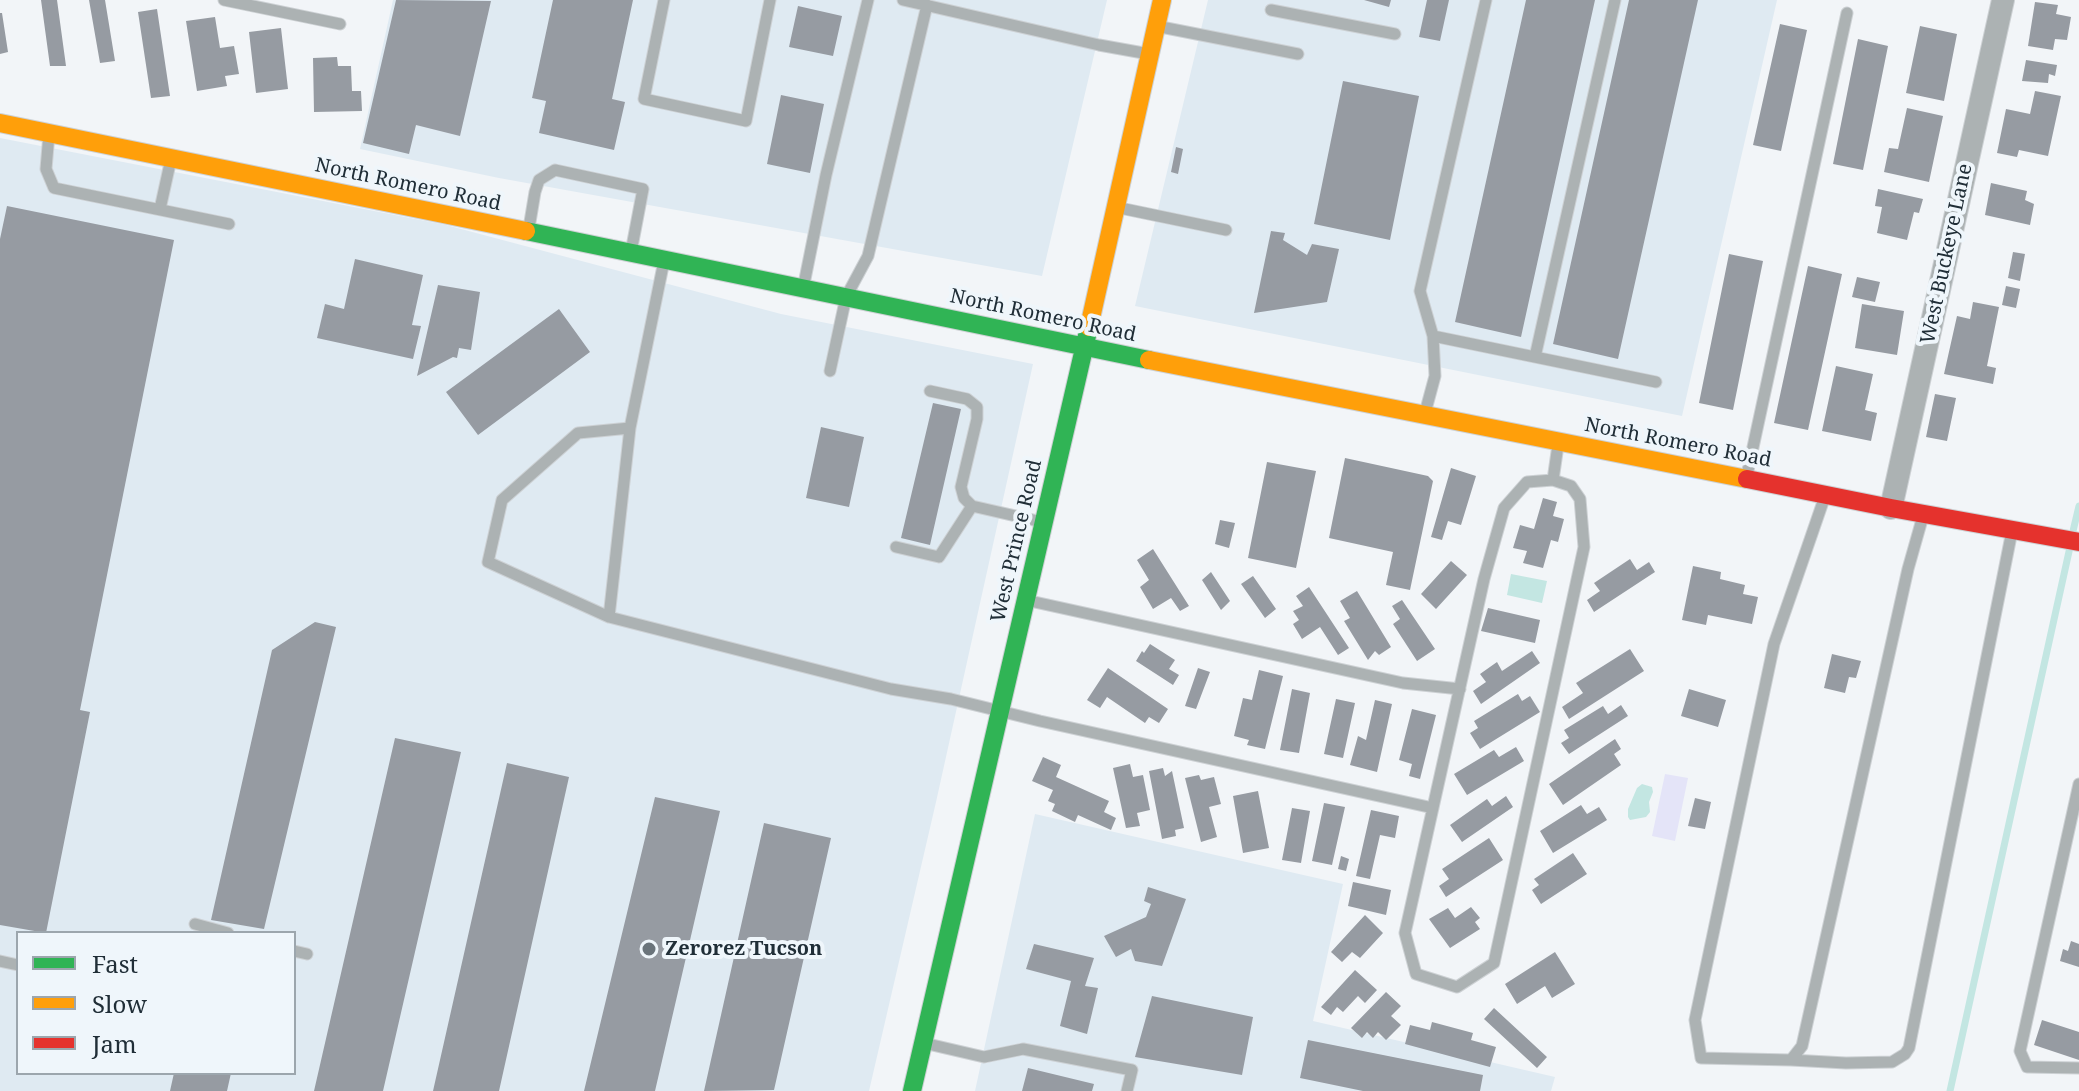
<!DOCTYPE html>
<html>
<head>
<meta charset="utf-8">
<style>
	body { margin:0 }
	#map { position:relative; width:2079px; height:1091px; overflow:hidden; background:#f2f5f8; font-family:"Noto Serif",serif }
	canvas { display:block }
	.legend { position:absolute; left:16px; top:931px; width:280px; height:144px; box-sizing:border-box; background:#eff6fb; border:2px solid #9ca6ad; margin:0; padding:10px 14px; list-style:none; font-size:24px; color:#202e37 }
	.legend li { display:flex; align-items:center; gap:16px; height:40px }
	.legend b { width:40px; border:2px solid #9ca6ad }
</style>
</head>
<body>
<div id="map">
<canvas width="2079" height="1091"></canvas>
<ul class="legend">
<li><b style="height:10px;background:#30b455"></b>Fast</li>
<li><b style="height:10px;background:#ff9f0a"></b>Slow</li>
<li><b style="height:10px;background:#e5322d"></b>Jam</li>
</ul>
</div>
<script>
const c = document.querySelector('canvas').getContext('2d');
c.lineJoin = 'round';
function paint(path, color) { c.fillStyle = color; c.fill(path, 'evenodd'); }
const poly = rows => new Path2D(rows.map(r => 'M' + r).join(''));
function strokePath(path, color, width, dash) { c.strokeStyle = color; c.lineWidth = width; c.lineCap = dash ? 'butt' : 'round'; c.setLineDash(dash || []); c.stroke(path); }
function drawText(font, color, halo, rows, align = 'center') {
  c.font = font + ' "Noto Serif",serif'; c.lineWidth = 8; c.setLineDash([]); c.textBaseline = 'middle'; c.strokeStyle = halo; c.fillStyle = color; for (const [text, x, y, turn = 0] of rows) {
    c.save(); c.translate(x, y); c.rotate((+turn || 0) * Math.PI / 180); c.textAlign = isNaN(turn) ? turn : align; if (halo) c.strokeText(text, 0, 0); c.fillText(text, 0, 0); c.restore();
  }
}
paint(poly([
	[393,0,1107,0,1042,276,499,178,360,149],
	[1208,0,1777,0,1682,416,1135,306],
	[0,138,446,225,781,314,1033,364,936,802,869,1091,0,1091],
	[18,933,294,933,294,1073,18,1073],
	[1035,814,1343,884,1313,1021,1555,1077,1551,1091,975,1091]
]), '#dfeaf2');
paint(poly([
	[1665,774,1688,778,1675,841,1652,836]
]), '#e4e4f8');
paint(poly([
	[1511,574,1547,581,1542,603,1507,595],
	[1642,784,1652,787,1653,792,1649,802,1650,812,1646,817,1630,820,1628,817,1628,809,1637,788]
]), '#c3e6e2');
strokePath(poly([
	[2073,531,2079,506],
	[1950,1091,2070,547]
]), '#c3e6e2', 7);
paint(poly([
	[41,0,57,0,66,66,50,66],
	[89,0,105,0,115,61,100,63],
	[396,0,491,1,460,136,416,125,409,154,363,143],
	[553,0,633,0,612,99,625,102,614,150,539,133,546,101,532,98],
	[1364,0,1391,0,1389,7],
	[1427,0,1449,0,1440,41,1419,37],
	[1526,0,1595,0,1521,337,1455,322],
	[1629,0,1698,0,1618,359,1553,344],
	[2035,2,2058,5,2056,14,2071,17,2067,40,2055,39,2053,50,2028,46],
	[798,6,842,16,833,56,789,47],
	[157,9,170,96,151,98,138,12],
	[0,13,2,13,8,52,0,54],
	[215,17,220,48,234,46,239,74,225,76,227,86,197,91,186,21],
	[1780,24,1807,30,1781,151,1753,145],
	[1920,26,1957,34,1944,101,1906,93],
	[281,28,288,89,256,93,249,32],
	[1858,39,1888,46,1863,170,1833,164],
	[337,57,338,66,351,66,352,91,361,91,362,111,314,112,313,58],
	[2026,60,2057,65,2055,76,2049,74,2048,83,2022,81],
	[1343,81,1419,96,1390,240,1314,224],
	[2035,91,2061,96,2048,156,2019,150,2017,157,1997,153,2006,109,2030,114],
	[781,95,824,104,810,173,767,164],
	[1907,108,1943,116,1929,182,1884,172,1889,148,1898,149],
	[1176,147,1183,149,1178,174,1171,172],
	[1991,183,2027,191,2025,200,2034,204,2030,225,1985,215],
	[1878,189,1923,199,1919,213,1914,212,1907,240,1877,233,1882,207,1875,206],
	[7,206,174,240,80,710,90,712,46,933,0,925,0,239],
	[1271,231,1285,233,1283,240,1307,255,1312,244,1339,249,1327,302,1254,313],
	[2013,252,2025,254,2020,281,2008,278],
	[1729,254,1763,261,1733,410,1699,403],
	[355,259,423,275,412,325,421,326,413,359,317,338,325,304,344,309],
	[1808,266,1842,274,1808,430,1774,423],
	[1857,277,1880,282,1875,302,1852,297],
	[438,285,480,292,471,350,459,348,457,358,453,357,417,376],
	[2006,286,2020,289,2016,308,2002,305],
	[1973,302,1999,307,1987,366,1996,368,1993,384,1944,374,1957,316,1970,319],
	[1862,304,1904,311,1897,355,1855,348],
	[559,309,590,352,478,435,446,392],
	[1836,366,1873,374,1865,410,1877,413,1871,441,1822,431],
	[1935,394,1956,398,1947,441,1926,437],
	[933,403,961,409,930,545,901,538],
	[821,427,864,437,849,507,806,498],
	[1345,458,1428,476,1433,481,1410,590,1386,585,1393,552,1329,538],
	[1267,462,1316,471,1296,568,1248,558],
	[1451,468,1476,476,1461,525,1448,521,1442,540,1431,537],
	[1543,498,1557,502,1553,516,1564,519,1558,542,1551,540,1543,568,1523,563,1527,551,1513,548,1520,525,1534,529],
	[1220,520,1235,523,1229,548,1215,544],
	[1153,549,1189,606,1180,611,1171,598,1153,609,1140,587,1149,580,1137,560],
	[1630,559,1637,570,1649,562,1655,572,1594,612,1587,600,1600,591,1594,583],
	[1451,561,1467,575,1436,609,1421,594],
	[1693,566,1721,572,1720,579,1745,585,1743,594,1758,597,1752,624,1708,615,1706,625,1682,620],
	[1211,572,1230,601,1221,610,1202,580],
	[1253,576,1276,609,1265,618,1241,584],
	[1309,587,1349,648,1338,655,1320,627,1302,639,1293,624,1299,620,1293,611,1303,606,1296,596],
	[1357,591,1391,647,1379,655,1375,651,1368,660,1344,621,1350,618,1340,601],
	[1402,600,1435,649,1417,661,1393,624,1400,619,1392,606],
	[1488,608,1540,620,1535,643,1481,631],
	[315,622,336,627,264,929,211,920,272,650],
	[1150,644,1175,660,1169,669,1179,675,1173,685,1136,661,1142,651,1144,653],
	[1630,649,1644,671,1569,719,1562,707,1583,693,1576,683],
	[1532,651,1540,663,1481,704,1473,691,1486,682,1480,674,1497,662,1502,671],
	[1832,654,1861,661,1856,678,1849,677,1845,693,1824,688],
	[1108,668,1168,709,1159,723,1149,717,1145,723,1107,697,1100,708,1087,700],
	[1198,668,1210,672,1196,709,1185,706],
	[1259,670,1283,676,1265,749,1247,745,1249,740,1234,736,1243,698,1252,700],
	[1292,689,1310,693,1299,753,1280,750],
	[1689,689,1726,700,1718,727,1681,716],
	[1518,694,1522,701,1530,696,1540,712,1480,749,1470,733,1478,728,1474,721],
	[1336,699,1355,703,1343,758,1324,754],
	[1375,700,1392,704,1377,772,1350,765,1358,736,1366,740],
	[1621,705,1628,716,1569,754,1561,743,1569,738,1564,730,1603,706,1608,714],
	[1412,709,1436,715,1420,779,1409,776,1412,764,1399,760],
	[395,738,461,752,383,1091,314,1091],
	[1615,739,1621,749,1614,754,1621,765,1563,805,1549,784],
	[1516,747,1524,761,1467,795,1454,774,1494,750,1499,757],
	[1043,757,1061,765,1056,777,1109,801,1104,812,1116,818,1111,830,1078,815,1075,822,1052,811,1055,804,1048,801,1053,790,1032,781],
	[507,763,569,777,499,1091,433,1091],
	[1130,764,1133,777,1143,775,1150,810,1137,813,1140,826,1126,828,1113,768],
	[1163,768,1165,776,1172,771,1184,828,1175,830,1176,836,1162,839,1149,771],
	[1199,775,1201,780,1214,777,1221,804,1209,807,1217,837,1201,842,1185,778],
	[1258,791,1269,848,1243,853,1233,796],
	[1506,796,1513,807,1462,842,1450,825,1487,799,1492,806],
	[655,797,720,811,655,1091,584,1091],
	[1695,798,1711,802,1705,829,1688,826],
	[1324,803,1345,807,1332,865,1312,861],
	[1581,805,1587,814,1599,807,1607,820,1553,853,1540,831],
	[1292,808,1310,811,1301,863,1282,860],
	[1371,810,1399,816,1395,838,1380,835,1370,879,1356,876],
	[764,823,831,838,774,1090,704,1091],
	[1489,838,1503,860,1446,897,1439,886,1449,879,1442,869],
	[1573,853,1587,874,1541,904,1532,890,1539,885,1534,879],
	[1341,856,1349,859,1346,871,1338,869],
	[1353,882,1391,890,1386,915,1348,906],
	[1148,887,1186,899,1162,966,1135,961,1131,949,1116,957,1104,936,1146,917,1151,904,1144,901],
	[1471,907,1480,918,1475,922,1480,929,1450,948,1429,919,1448,908,1455,918],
	[1365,915,1383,933,1360,958,1352,952,1342,962,1331,952],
	[2071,941,2079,944,2079,967,2060,961,2063,949,2068,951],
	[1034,944,1094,958,1085,986,1098,988,1087,1034,1060,1026,1071,981,1026,969],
	[1555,952,1575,984,1552,998,1545,986,1517,1004,1505,984],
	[1355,970,1377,990,1365,1003,1358,996,1343,1012,1337,1007,1331,1015,1321,1007],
	[1386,992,1401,1006,1391,1016,1401,1025,1386,1040,1378,1032,1373,1038,1367,1032,1362,1038,1351,1028],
	[1152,996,1253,1017,1242,1075,1135,1057],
	[1494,1008,1547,1057,1537,1068,1484,1019],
	[2042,1020,2079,1032,2079,1060,2034,1045],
	[1432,1022,1473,1033,1471,1040,1496,1047,1490,1067,1405,1044,1410,1025,1430,1030],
	[1308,1040,1483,1075,1480,1091,1363,1091,1300,1078],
	[1028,1068,1094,1084,1092,1091,1022,1091],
	[174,1073,231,1073,227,1091,170,1091]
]), '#969ba2');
const lane = poly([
	[224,0,340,24],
	[664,0,644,99,746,121,770,0],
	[903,0,1099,45,1149,54],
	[1271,10,1395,34],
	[1161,27,1298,54],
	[49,134,46,169,54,188,229,224],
	[1120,208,1226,230],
	[160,209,171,159],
	[529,228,535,192,539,180,555,170,643,189,631,252],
	[664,261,630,428,609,617,891,689,951,699,1040,721,1433,808],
	[804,284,826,175,868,0],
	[1433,336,1656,382],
	[1535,357,1615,0],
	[830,371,846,297,868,256,927,5],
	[930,391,967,399,977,407,977,419,961,487,964,498,972,506,1042,522],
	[1425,413,1435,376,1433,336,1420,291,1486,0],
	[1747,475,1847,13],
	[1553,480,1571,486,1580,499,1584,547,1494,963,1457,987,1416,974,1405,933,1484,579,1504,508,1527,482,1553,480],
	[1553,480,1558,445],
	[1825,496,1774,644,1695,1020,1701,1058,1791,1060,1802,1046,1908,569,1923,516],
	[896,547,939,557,972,506],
	[1030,601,1403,683,1460,689],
	[609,617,488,562,502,500,578,433,630,428],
	[2079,784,2020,1051,2027,1067,2079,1068],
	[195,924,228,933],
	[294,951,307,954],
	[0,961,18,965],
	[928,1044,984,1057,1023,1049,1132,1070,1127,1091],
	[1791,1060,1846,1063,1892,1062,1905,1054,1909,1048,2012,531]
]);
const street = poly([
	[1891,508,2003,0]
]);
const fast = poly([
	[526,231,1149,360],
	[912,1091,1089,327]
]);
const slow = poly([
	[0,123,526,231],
	[1089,327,1162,0],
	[1149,360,1747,479]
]);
const jam = poly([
	[1747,479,1891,508,2079,542]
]);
strokePath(lane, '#cdd1d4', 13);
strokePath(street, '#cdd1d4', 24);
strokePath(fast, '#cdd1d4', 20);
strokePath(slow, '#cdd1d4', 20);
strokePath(jam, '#cdd1d4', 20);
strokePath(lane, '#acb2b3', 11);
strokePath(street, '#acb2b3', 22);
strokePath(fast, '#30b455', 18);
strokePath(slow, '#ff9f0a', 18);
strokePath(jam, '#e5322d', 18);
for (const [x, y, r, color] of [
	[649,949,8,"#6a747b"]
]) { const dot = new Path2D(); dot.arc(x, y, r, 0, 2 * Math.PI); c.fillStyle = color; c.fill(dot); strokePath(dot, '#eff6fb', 3); }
drawText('20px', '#202e37', '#eff6fb', [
	["North Romero Road",408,185,12],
	["West Buckeye Lane",1947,254,-78],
	["North Romero Road",1043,316,12],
	["North Romero Road",1678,443,11],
	["West Prince Road",1017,541,-77]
]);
drawText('bold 20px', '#202e37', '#eff6fb', [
	["Zerorez Tucson",665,949]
], 'left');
</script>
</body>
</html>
